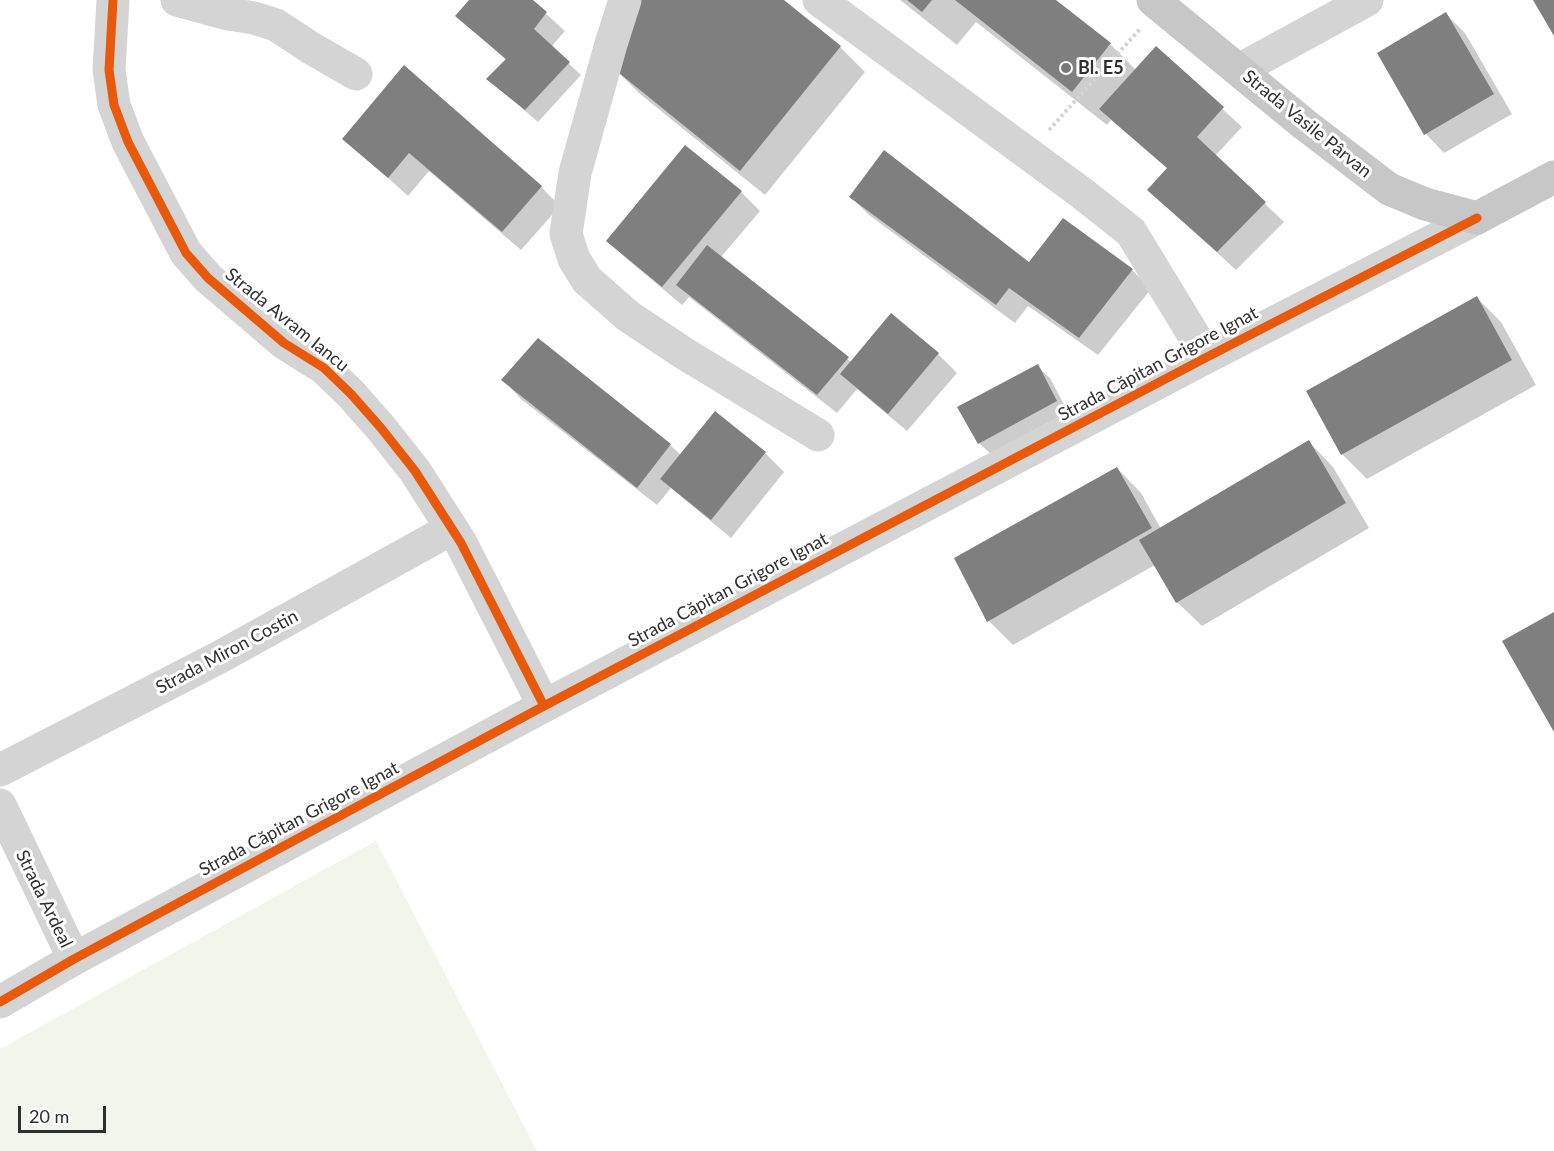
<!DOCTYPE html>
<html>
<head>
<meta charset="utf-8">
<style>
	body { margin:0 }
	#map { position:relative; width:1554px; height:1151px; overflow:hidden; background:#fff; font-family:Lato,sans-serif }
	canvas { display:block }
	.scale { position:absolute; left:18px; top:1106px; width:88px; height:27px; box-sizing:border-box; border:3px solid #2f2f2f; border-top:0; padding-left:8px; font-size:18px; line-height:21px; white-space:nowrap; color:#2f2f2f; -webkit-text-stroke:4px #fff; paint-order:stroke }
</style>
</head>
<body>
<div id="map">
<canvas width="1554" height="1151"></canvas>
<div class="scale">20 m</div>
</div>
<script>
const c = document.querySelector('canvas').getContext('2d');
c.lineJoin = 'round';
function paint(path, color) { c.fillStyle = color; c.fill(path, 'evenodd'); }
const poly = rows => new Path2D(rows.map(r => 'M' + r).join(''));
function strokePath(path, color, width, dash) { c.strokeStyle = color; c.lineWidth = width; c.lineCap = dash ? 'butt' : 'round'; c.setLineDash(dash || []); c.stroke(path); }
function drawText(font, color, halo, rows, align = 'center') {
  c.font = font + ' Lato,sans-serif'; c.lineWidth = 6; c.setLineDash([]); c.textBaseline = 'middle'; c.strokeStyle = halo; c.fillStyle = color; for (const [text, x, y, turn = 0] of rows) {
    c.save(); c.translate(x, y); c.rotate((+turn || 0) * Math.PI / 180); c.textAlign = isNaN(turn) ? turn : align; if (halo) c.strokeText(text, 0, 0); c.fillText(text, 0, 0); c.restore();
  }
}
paint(poly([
	[376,841,537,1151,0,1151,0,1049]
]), '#f1f5ec');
paint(poly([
	[471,0,531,0,565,31,551,47,581,75,538,122,488,79,506,60,457,16],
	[782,0,840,47,865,72,765,195,640,94,615,69],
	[900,0,1053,0,1110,44,1136,70,1156,48,1242,127,1215,156,1284,222,1236,270,1149,190,1168,169,1111,120,1107,125,976,22,957,45],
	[1446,14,1465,33,1512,114,1444,153,1426,134,1379,53],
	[404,67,541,187,560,206,521,250,429,171,408,196,345,139],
	[741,192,760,211,721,257,851,362,938,354,957,373,907,431,857,389,837,413,689,297,682,305,627,259,608,241],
	[851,197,1029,264,1132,270,1151,289,1098,355,1028,306,1015,323,869,215],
	[1477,298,1501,322,1536,385,1367,479,1342,454],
	[1037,366,1050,378,1069,414,992,455,979,443],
	[503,380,670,445,681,455,715,413,765,453,784,472,731,538,671,488,657,505,521,399],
	[1309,442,1333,467,1369,528,1202,626,1177,602,1155,565,1013,645,989,621,1117,468,1141,493,1161,529]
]), '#0003');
paint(poly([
	[469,0,533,0,547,12,534,29,570,62,525,110,486,79,506,59,455,16],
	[636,0,784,0,841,46,740,171,614,69],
	[907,0,932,0,922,12],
	[955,0,1056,0,1111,43,1072,92],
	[1533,0,1554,0,1554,36],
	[1446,12,1494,94,1424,135,1377,53],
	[1156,46,1224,107,1197,137,1266,202,1217,252,1147,190,1167,168,1099,109],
	[404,65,542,186,502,232,409,153,388,178,342,139],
	[685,145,742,191,662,287,606,241],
	[884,150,1029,262,1063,218,1133,269,1079,338,1009,288,996,305,849,197],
	[707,245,849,357,817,395,676,285],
	[1477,296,1512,360,1341,455,1306,391],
	[891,313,939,353,888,414,840,374],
	[538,338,671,444,637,488,501,380],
	[1038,364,1057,401,978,444,957,407],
	[715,411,766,452,711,520,660,479],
	[1309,440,1346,503,1176,603,1139,540],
	[1117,467,1152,528,987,622,954,558],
	[1554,612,1554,732,1502,641]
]), '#7f7f7f');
strokePath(poly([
	[1049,130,1140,29]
]), '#d4d4d4', 4, [3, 3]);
strokePath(poly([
	[113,0,109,70,114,105,128,142,186,253,208,278,284,343,324,368,351,394,381,428,415,471,461,543,544,706],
	[177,0,228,14,254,18,276,25,311,48,356,74],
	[625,0,611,44,575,173,566,234,574,259,587,280,628,316,682,352,818,435],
	[819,0,1083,194,1131,232,1207,357],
	[1239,70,1367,0],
	[0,770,218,658,451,529],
	[0,805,74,959],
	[0,1002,74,959,544,706,1207,357,1477,218]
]), '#d4d4d4', 33);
strokePath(poly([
	[1153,0,1304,124,1389,189,1425,204,1477,218,1554,177]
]), '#c7c7c7', 33);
strokePath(poly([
	[113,0,109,70,114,105,128,142,186,253,208,278,284,343,324,368,351,394,381,428,415,471,461,543,544,706],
	[0,1002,74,959,544,706,1207,357,1477,218]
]), '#e8590c', 9);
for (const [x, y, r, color] of [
	[1066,68,6,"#787878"]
]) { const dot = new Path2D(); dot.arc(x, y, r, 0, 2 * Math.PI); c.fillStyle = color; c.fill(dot); strokePath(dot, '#fff', 2); }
drawText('bold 18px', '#2f2f2f', '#fff', [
	["Bl. E5",1078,68]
], 'left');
drawText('18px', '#2f2f2f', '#fff', [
	["Strada Vasile Pârvan",1307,124,39],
	["Strada Avram Iancu",287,320,39],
	["Strada Căpitan Grigore Ignat",1158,364,-28],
	["Strada Căpitan Grigore Ignat",728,590,-28],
	["Strada Miron Costin",227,652,-28],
	["Strada Căpitan Grigore Ignat",299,819,-28],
	["Strada Ardeal",44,899,64]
]);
</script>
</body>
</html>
